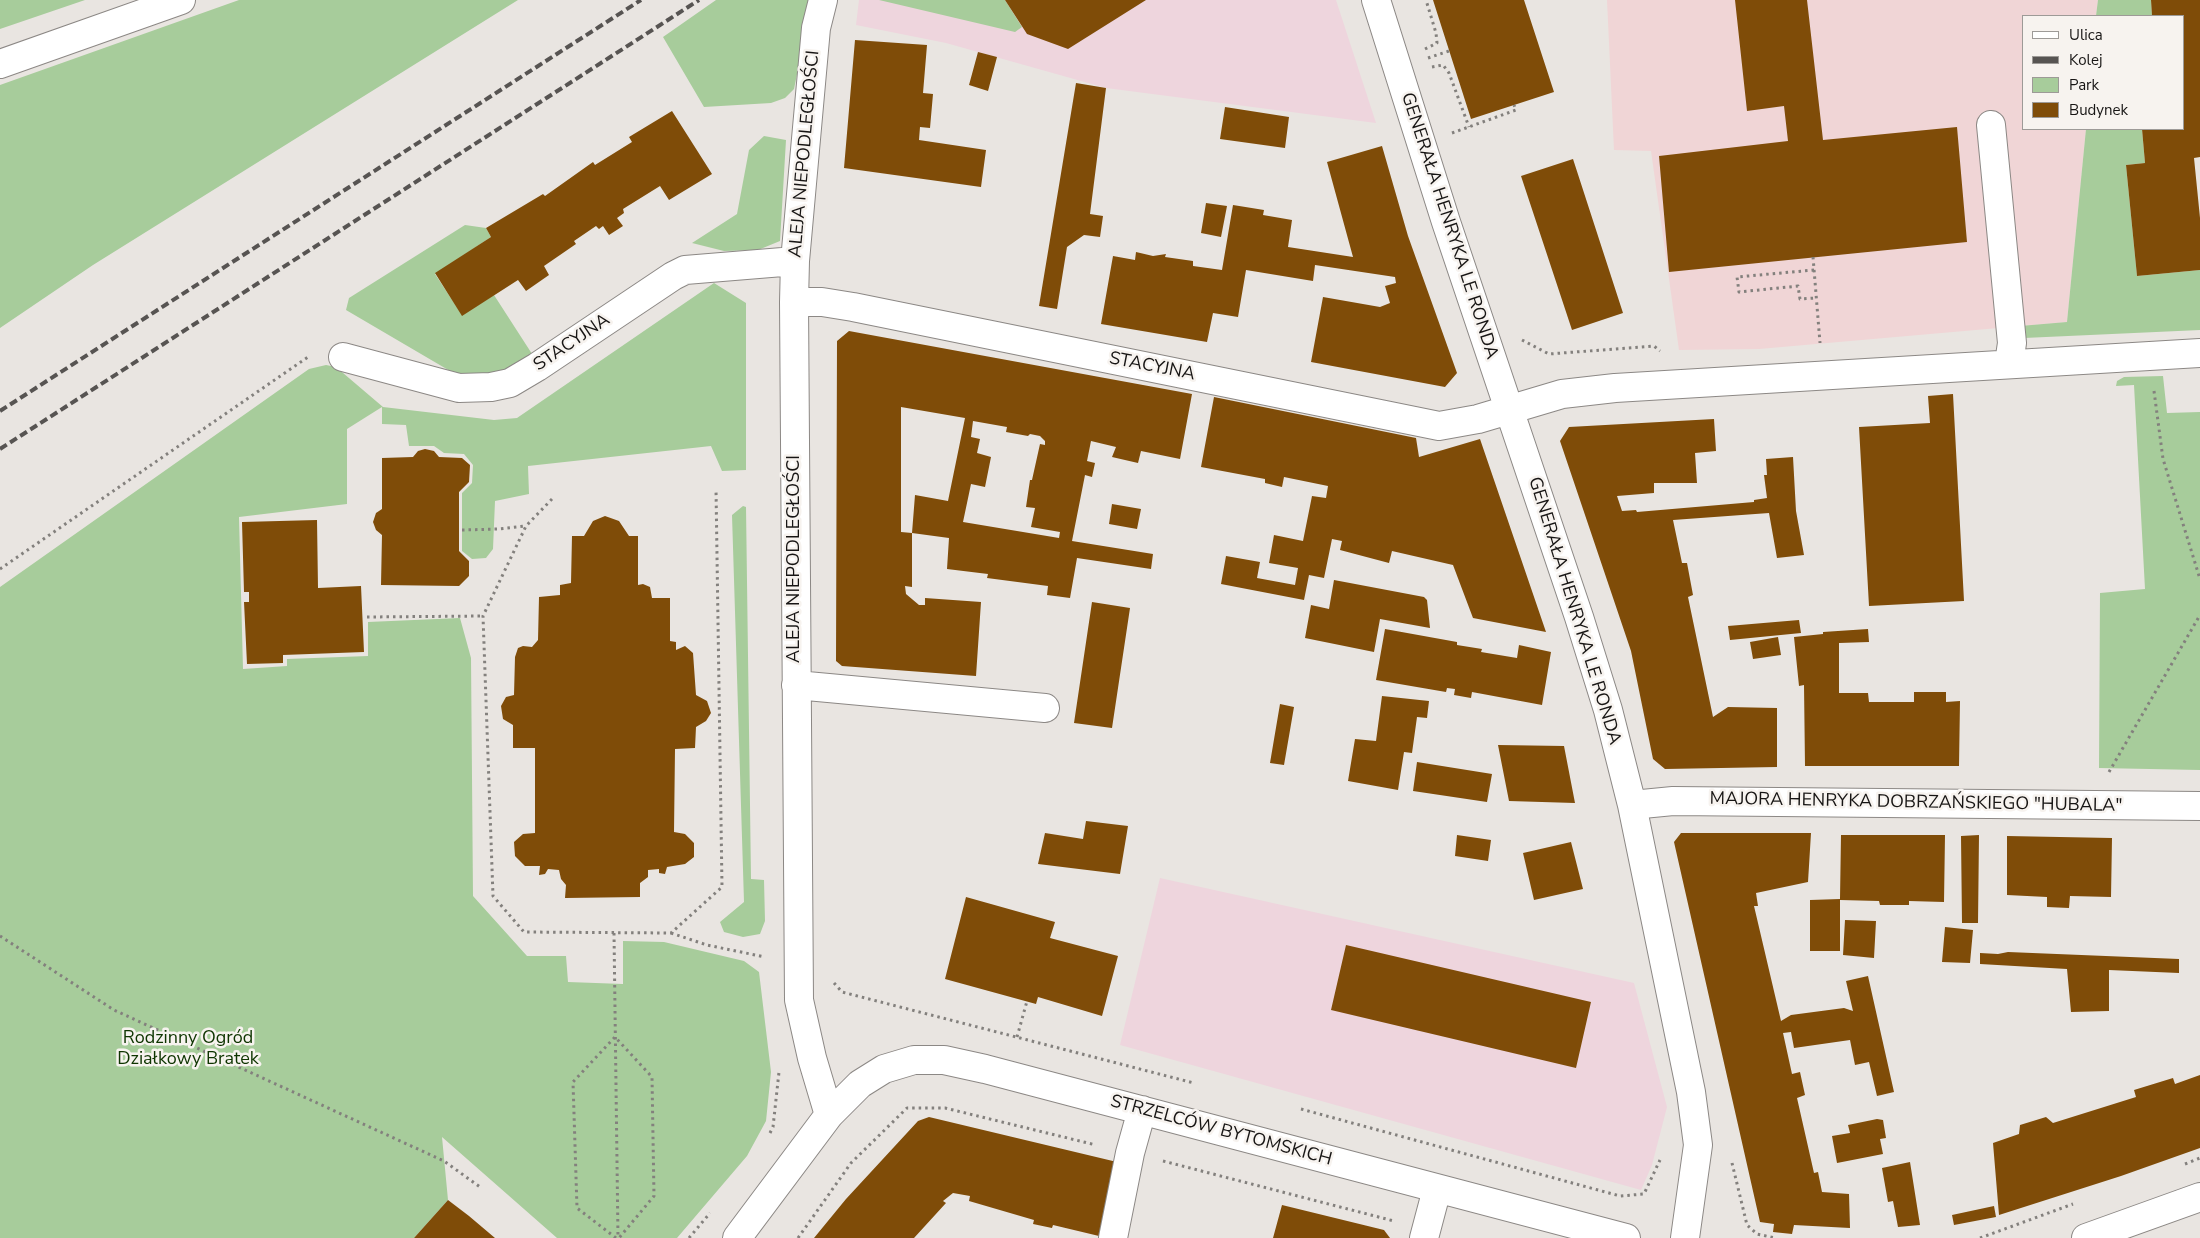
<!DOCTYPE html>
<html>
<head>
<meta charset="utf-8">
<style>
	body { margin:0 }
	#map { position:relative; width:2200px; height:1238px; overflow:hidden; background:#e9e5e1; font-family:"Nunito Sans",sans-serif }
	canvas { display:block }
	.legend { position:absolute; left:2022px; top:15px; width:162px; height:115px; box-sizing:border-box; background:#f7f3ef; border:1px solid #9d9a97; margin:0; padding:6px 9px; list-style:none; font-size:15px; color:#171514 }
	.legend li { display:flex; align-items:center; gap:10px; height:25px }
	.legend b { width:25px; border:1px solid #9d9a97 }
</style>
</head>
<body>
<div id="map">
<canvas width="2200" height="1238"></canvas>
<ul class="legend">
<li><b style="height:6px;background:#fff"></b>Ulica</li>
<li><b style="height:6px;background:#575452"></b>Kolej</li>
<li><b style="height:14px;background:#a7cc9b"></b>Park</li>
<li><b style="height:14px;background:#7f4c08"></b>Budynek</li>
</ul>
</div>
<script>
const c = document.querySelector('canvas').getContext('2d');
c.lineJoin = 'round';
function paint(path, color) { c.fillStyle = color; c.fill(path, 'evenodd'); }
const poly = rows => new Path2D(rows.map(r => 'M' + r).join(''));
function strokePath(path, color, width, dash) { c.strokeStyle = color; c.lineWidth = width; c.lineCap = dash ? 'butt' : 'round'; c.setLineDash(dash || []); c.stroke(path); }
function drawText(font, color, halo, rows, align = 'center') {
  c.font = font + ' "Nunito Sans",sans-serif'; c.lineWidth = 5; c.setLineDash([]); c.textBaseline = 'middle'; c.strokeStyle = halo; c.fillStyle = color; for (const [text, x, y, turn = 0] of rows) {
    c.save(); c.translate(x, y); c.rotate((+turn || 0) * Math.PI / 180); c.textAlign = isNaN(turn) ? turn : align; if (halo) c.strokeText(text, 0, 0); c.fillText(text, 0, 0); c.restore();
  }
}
paint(poly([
	[859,0,1336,0,1376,123,1106,88,946,43,856,25],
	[1160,878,1634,983,1667,1107,1652,1165,1641,1190,1120,1045]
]), '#eed5dd');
paint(poly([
	[1607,0,2098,0,2096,16,2024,16,2024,129,2086,129,2067,322,1759,349,1679,350,1651,151,1614,150]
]), '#f0d5d6');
paint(poly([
	[0,0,85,0,0,29],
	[239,0,518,0,93,265,0,328,0,85],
	[716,0,812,0,794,89,785,98,771,103,704,107,663,37],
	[879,0,1005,0,1022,27,1015,32],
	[2098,0,2151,0,2152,16,2096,16],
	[2086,129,2142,129,2145,163,2126,165,2137,276,2200,270,2200,330,2024,338,2020,326,2067,322],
	[764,136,786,140,780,241,758,250,724,251,692,243,737,214,749,150],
	[465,225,486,228,491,237,435,274,462,315,494,295,534,357,503,376,470,376,450,371,346,310,349,298],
	[714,283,746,303,746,470,722,471,711,446,528,466,529,494,495,501,493,549,486,558,472,559,462,551,462,493,472,483,473,465,464,454,444,453,434,446,409,446,406,425,382,424,382,407,347,429,347,504,239,517,243,669,287,666,287,659,368,656,368,622,460,618,471,658,473,896,527,956,566,956,568,982,623,984,623,941,664,942,744,961,759,972,771,1072,766,1121,747,1156,677,1238,557,1238,442,1137,448,1200,414,1238,0,1238,0,587,309,369,326,365,336,367,383,407,494,420,517,418],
	[2163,376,2167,413,2200,412,2200,770,2099,768,2100,593,2145,589,2134,385,2116,386,2117,381,2124,377],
	[743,506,746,507,751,879,764,880,765,921,760,934,743,937,724,932,720,922,744,902,732,515]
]), '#a7cc9b');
paint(poly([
	[1005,0,1146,0,1068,49,1027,34],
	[1433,0,1524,0,1554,92,1471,119],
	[1735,0,1807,0,1823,140,1957,127,1967,242,1669,272,1659,156,1788,141,1784,106,1747,111],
	[2151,0,2200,0,2200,157,2194,158,2200,218,2200,270,2137,276,2126,165,2145,163,2142,129,2184,129,2184,16,2152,16],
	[855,40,927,45,923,93,933,94,930,128,920,127,919,140,986,150,981,187,844,168],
	[978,52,997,57,988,91,969,85],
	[1076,83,1106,88,1090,214,1103,216,1100,237,1084,235,1067,247,1057,309,1039,306],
	[1225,107,1289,117,1285,148,1220,139],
	[672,111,712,174,669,200,660,186,623,209,624,213,617,218,623,226,609,235,603,226,599,229,596,226,574,241,576,244,544,266,549,275,526,291,518,280,462,316,435,273,491,237,486,228,543,194,545,196,593,162,595,165,632,142,629,137],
	[1382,146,1408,236,1457,373,1445,387,1311,362,1323,297,1380,307,1390,303,1385,286,1396,283,1395,277,1315,265,1313,281,1246,270,1238,317,1213,313,1207,342,1101,324,1113,256,1135,260,1136,252,1153,256,1166,254,1165,257,1193,261,1193,266,1222,270,1233,205,1264,210,1263,215,1292,220,1288,247,1353,257,1327,162],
	[1573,159,1623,313,1572,330,1521,176],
	[1206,203,1227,206,1221,237,1201,233],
	[849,331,1192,394,1180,459,1141,451,1138,463,1112,457,1116,447,1091,441,1087,461,1095,463,1092,477,1085,475,1072,541,1153,554,1151,569,1077,558,1070,598,1047,595,1048,586,987,578,988,574,947,569,949,538,912,533,915,495,948,501,965,418,901,407,901,532,912,533,912,587,905,586,906,594,919,605,925,605,925,598,981,602,976,676,842,666,836,661,837,341],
	[973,421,1007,427,1006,432,1028,436,1030,434,1040,436,1045,441,1045,445,1040,444,1032,480,1030,480,1026,507,1035,508,1031,527,1060,532,1059,538,963,522,971,484,985,487,991,457,977,453,980,439,971,437],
	[1953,394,1964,601,1869,606,1859,427,1930,423,1928,396],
	[1214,397,1416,438,1419,457,1480,439,1546,632,1473,618,1453,565,1392,551,1389,563,1340,550,1342,541,1332,539,1324,578,1309,575,1304,600,1221,584,1226,556,1260,562,1257,578,1295,585,1298,568,1269,563,1274,535,1303,541,1312,496,1326,498,1328,486,1284,477,1282,487,1265,483,1265,479,1201,467],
	[1714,419,1716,451,1695,453,1697,483,1654,483,1654,493,1617,496,1622,511,1636,510,1637,512,1754,502,1754,500,1767,498,1764,475,1767,475,1766,459,1793,457,1796,511,1804,555,1777,558,1769,513,1673,520,1682,563,1687,563,1693,595,1688,597,1713,717,1728,707,1777,708,1777,767,1665,769,1653,759,1631,651,1560,441,1569,427],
	[425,449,434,451,439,457,462,458,470,465,469,482,459,492,459,551,469,561,469,576,459,586,381,585,382,535,376,530,373,522,376,513,382,509,382,458,413,457,418,451],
	[1112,504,1141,509,1137,529,1109,524],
	[605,516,619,521,629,536,638,536,638,585,643,584,650,587,652,598,670,598,670,641,676,642,676,650,685,646,693,653,696,695,707,701,711,713,706,721,696,727,695,748,675,749,674,832,685,834,694,843,694,857,685,864,667,867,665,874,659,873,659,869,648,870,648,877,640,883,640,897,565,898,566,885,561,879,559,870,548,869,545,874,539,875,540,866,525,866,515,856,514,842,523,834,535,833,535,748,513,748,513,725,503,719,501,706,506,697,514,695,515,657,518,648,523,646,532,647,538,640,539,597,560,595,560,585,571,583,572,536,584,536,593,521],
	[317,520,318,588,361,586,364,652,283,655,283,663,247,664,244,602,249,602,249,592,244,592,242,522],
	[1334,580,1424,597,1427,600,1430,628,1380,619,1374,652,1305,638,1311,605,1329,609],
	[1092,602,1130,608,1112,728,1074,723],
	[1799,620,1801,633,1730,640,1728,626],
	[1385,629,1457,642,1457,645,1482,649,1481,652,1517,658,1519,645,1551,652,1542,705,1472,692,1471,698,1454,695,1455,689,1447,688,1446,692,1376,680],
	[1868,629,1869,642,1839,643,1839,693,1868,693,1869,702,1914,702,1914,692,1946,692,1946,702,1960,701,1959,766,1805,766,1804,685,1799,686,1794,637,1823,634,1823,632],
	[1778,637,1781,655,1753,659,1750,642],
	[1382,696,1429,701,1427,718,1417,717,1412,753,1404,752,1398,790,1348,781,1355,739,1376,741],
	[1280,704,1294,707,1284,765,1270,763],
	[1498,745,1564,746,1575,803,1509,801],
	[1417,762,1492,774,1487,802,1413,791],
	[1086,821,1128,826,1120,874,1038,864,1045,833,1083,839],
	[1681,833,1811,833,1808,882,1756,893,1758,906,1754,906,1781,1021,1791,1015,1844,1008,1853,1011,1846,981,1868,976,1894,1092,1877,1096,1869,1062,1855,1065,1850,1040,1794,1048,1791,1032,1783,1033,1792,1074,1800,1072,1805,1095,1797,1098,1814,1173,1818,1172,1822,1192,1849,1194,1850,1228,1794,1225,1792,1234,1773,1232,1774,1224,1760,1222,1674,842],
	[1457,835,1491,840,1488,861,1455,856],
	[1841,835,1945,835,1944,902,1909,901,1909,905,1880,905,1879,901,1840,900,1840,951,1810,951,1810,900,1840,899],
	[1979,835,1978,923,1962,923,1961,836],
	[2007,836,2112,838,2111,897,2070,896,2069,908,2047,907,2047,897,2007,895],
	[1571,842,1583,889,1534,900,1523,853],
	[966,897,1055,922,1050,938,1118,956,1102,1016,1038,997,1036,1004,945,979],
	[1845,920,1876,921,1874,958,1843,955],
	[1945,927,1973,930,1970,963,1942,962],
	[1346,945,1591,1002,1576,1068,1331,1010],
	[2008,952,2179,959,2179,973,2109,970,2109,1011,2071,1012,2067,969,1980,964,1980,953,1998,954],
	[2200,1075,2200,1148,2121,1176,1999,1215,1993,1143,2019,1134,2020,1125,2046,1117,2053,1123,2136,1097,2134,1090,2173,1078,2175,1084],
	[929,1117,1117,1162,1099,1236,1053,1225,1052,1228,1033,1224,1034,1220,969,1201,970,1196,953,1193,943,1201,946,1203,914,1238,814,1238,846,1199,918,1121],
	[1877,1119,1883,1120,1886,1138,1880,1139,1883,1154,1837,1163,1832,1136,1850,1133,1848,1125],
	[1910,1162,1920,1225,1898,1227,1893,1201,1888,1202,1882,1168],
	[448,1200,469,1216,495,1238,414,1238],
	[1282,1205,1384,1230,1390,1238,1273,1238],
	[1994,1206,1996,1217,1954,1225,1952,1215]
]), '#7f4c08');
const minor = poly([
	[823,0,816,28,795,261,794,302,799,1000,812,1058,829,1115],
	[1376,0,1446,222,1579,617,1608,710,1632,805,1691,1092,1698,1145,1685,1238],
	[0,64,181,0],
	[1991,125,2012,343,2009,363],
	[794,302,822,302,853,307,1439,426,1478,419,1562,394,1615,388,2200,353],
	[343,357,459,388,491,387,510,383,537,367,673,276,685,270,795,261],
	[796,685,1045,708],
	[1632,805,1673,801,2200,806],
	[737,1238,829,1115,860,1084,884,1069,914,1060,944,1060,985,1069,1626,1238],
	[1113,1238,1130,1153,1142,1110],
	[1424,1238,1437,1189],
	[2086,1238,2200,1197]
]);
strokePath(minor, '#8c8885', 30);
strokePath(poly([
	[1425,49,1437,43,1436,33,1426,0],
	[1428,58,1449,51],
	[1432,67,1443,65,1449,73,1469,127],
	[1452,133,1516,110,1514,105],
	[1813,257,1820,343],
	[1814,270,1737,277,1739,292,1798,286,1800,299,1816,298],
	[1522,340,1549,354,1654,346,1660,351],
	[2154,391,2163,459,2200,579],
	[552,499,526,526,483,616,493,896,524,932,671,933,722,887,716,489],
	[462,530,498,529,526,526],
	[0,569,308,357],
	[367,617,483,616],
	[2109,772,2200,615],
	[614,933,618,1238],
	[671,933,707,945,765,957],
	[0,936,114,1010,444,1161,480,1187],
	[834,983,842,992,1194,1083],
	[1017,1037,1027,1001],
	[1301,1109,1620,1196,1644,1194,1660,1160],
	[770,1133,773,1127,779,1072],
	[1163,1161,1394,1221],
	[1732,1163,1747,1225,1757,1234,1775,1238],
	[2185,1164,2200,1158],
	[616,1238,577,1208,573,1082,615,1037,652,1077,654,1196,619,1238],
	[689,1238,710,1213],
	[798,1238,851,1163,907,1108,945,1108,1096,1145],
	[1980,1238,2073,1204]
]), '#83807d', 3, [2.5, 4]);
strokePath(minor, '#fff', 28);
strokePath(poly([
	[0,411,641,0],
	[0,449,699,0]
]), '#575452', 4, [8, 4]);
drawText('18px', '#171514', '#f7f3ef', [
	["ALEJA NIEPODLEGŁOŚCI",805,154,-85],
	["GENERAŁA HENRYKA LE RONDA",1449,226,72],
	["STACYJNA",572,343,-34],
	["STACYJNA",1152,367,11],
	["ALEJA NIEPODLEGŁOŚCI",795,559,-90],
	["GENERAŁA HENRYKA LE RONDA",1574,611,73],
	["MAJORA HENRYKA DOBRZAŃSKIEGO \"HUBALA\"",1916,803,1],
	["STRZELCÓW BYTOMSKICH",1221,1131,15]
]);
drawText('18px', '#0e3500', '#f7f3ef', [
	["Rodzinny Ogród",188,1039],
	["Działkowy Bratek",188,1060]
]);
</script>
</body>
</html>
